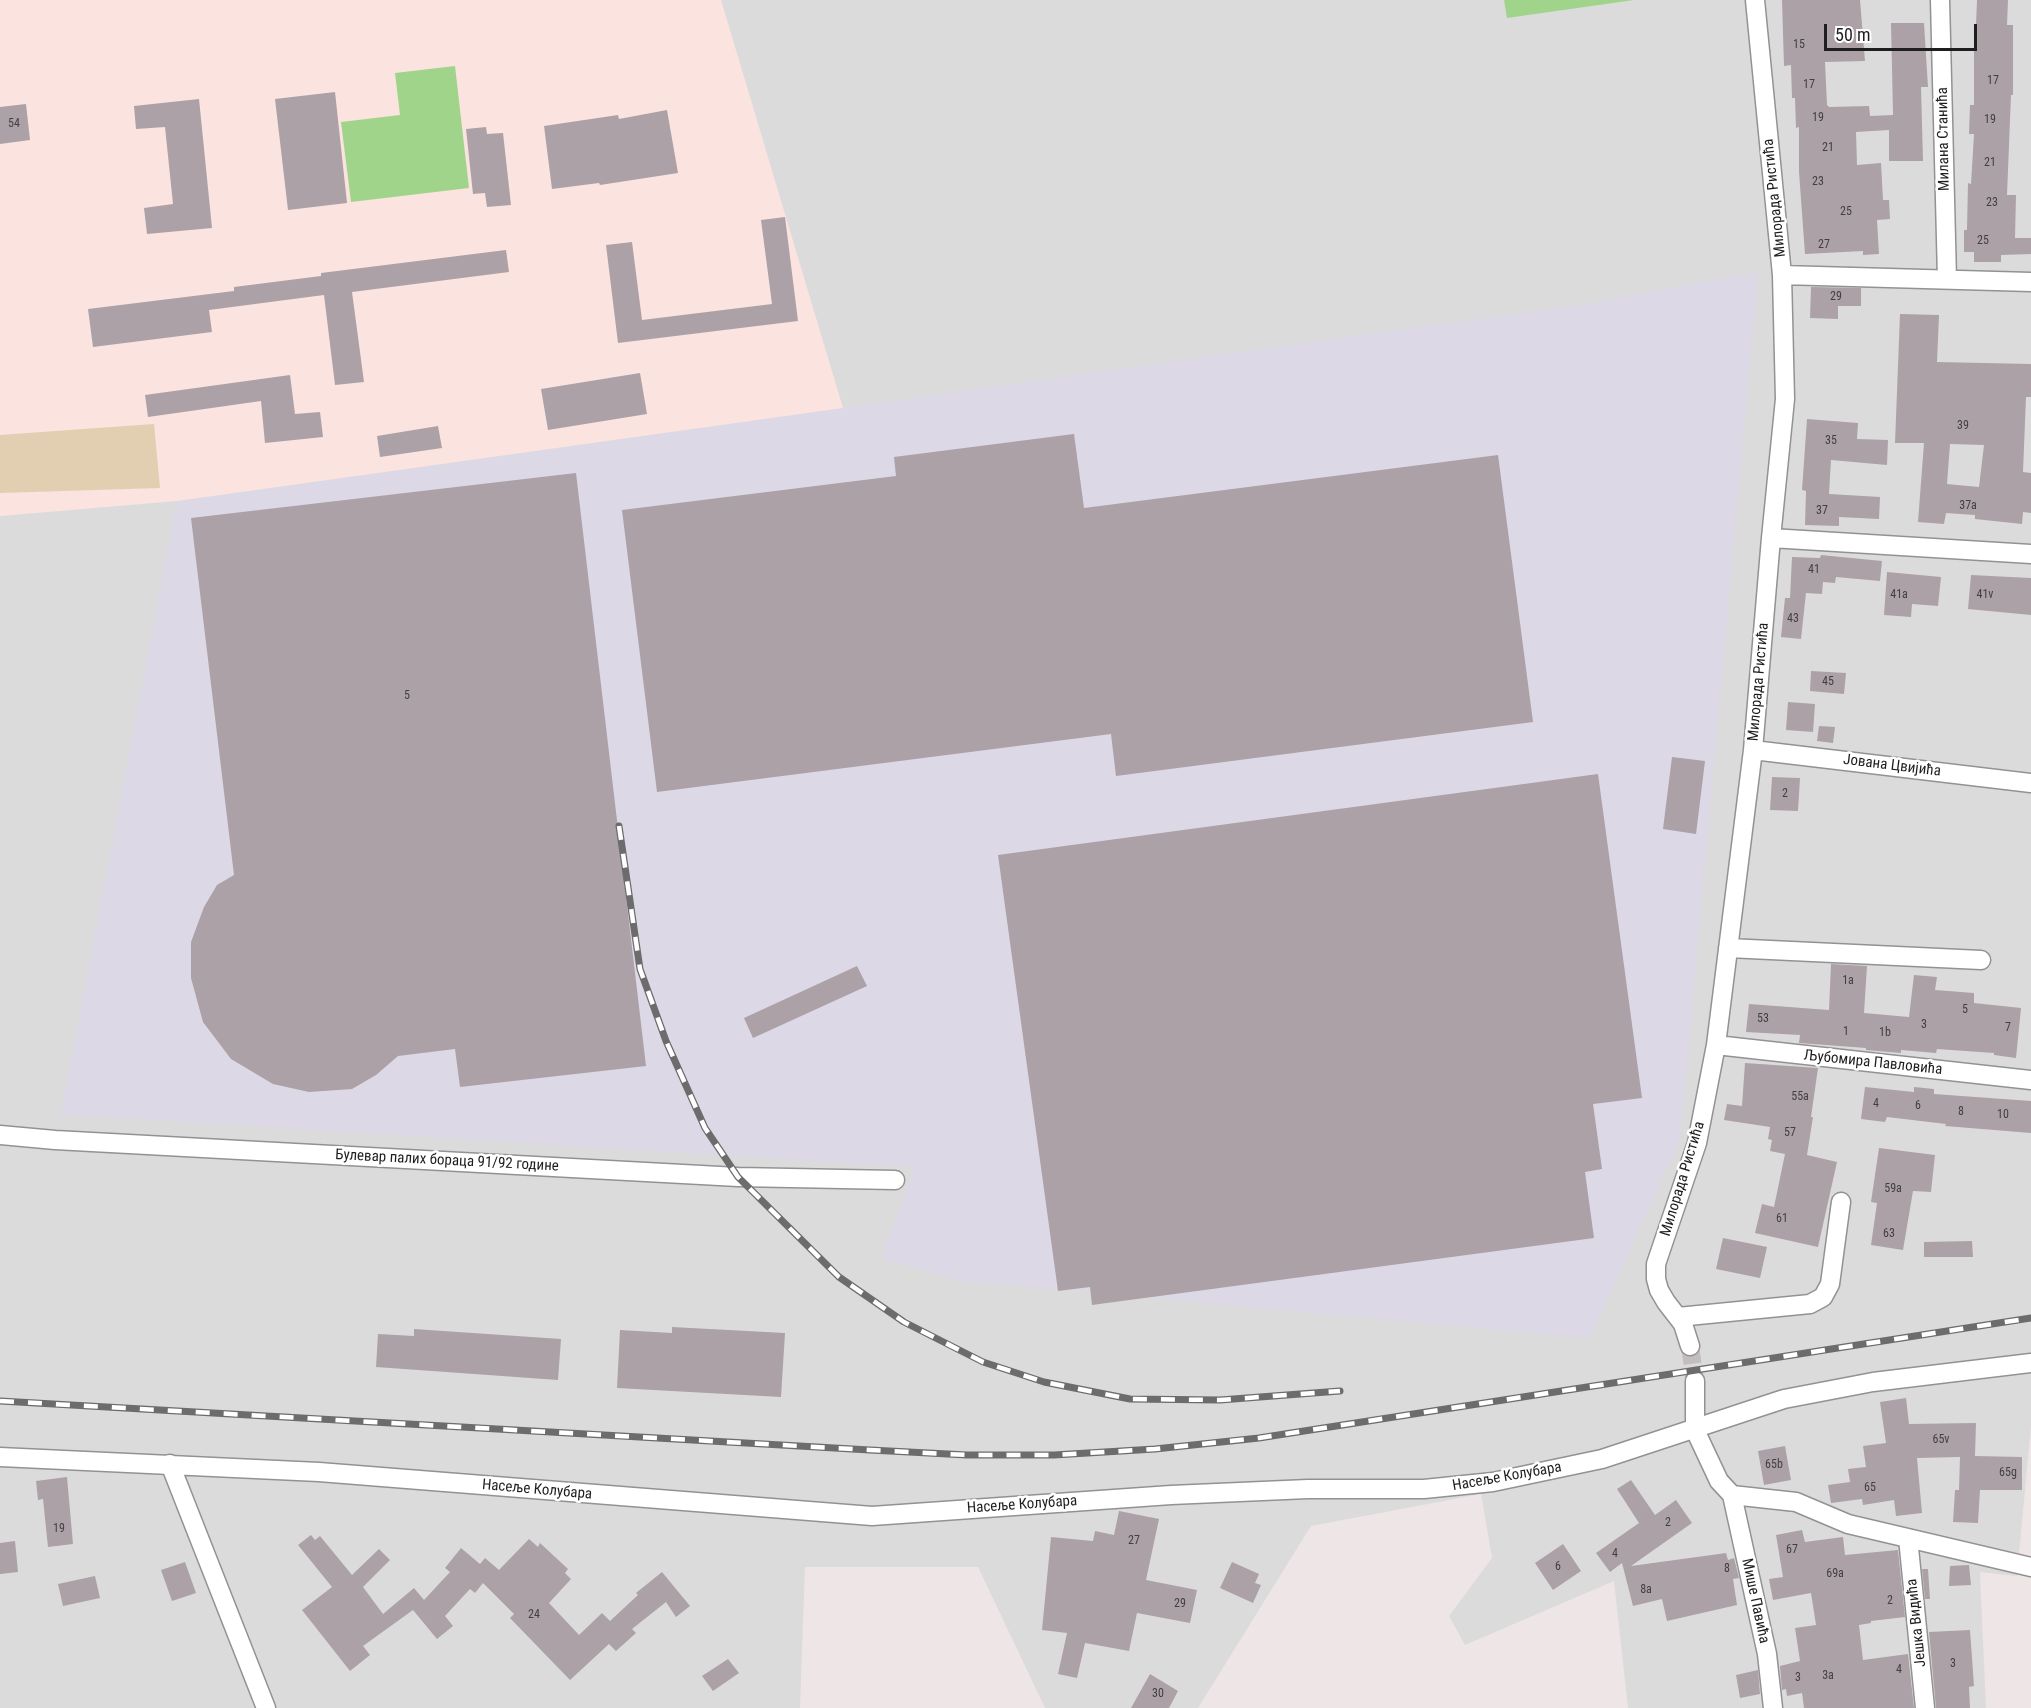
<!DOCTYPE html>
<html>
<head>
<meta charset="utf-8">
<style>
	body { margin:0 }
	#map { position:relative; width:2031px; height:1708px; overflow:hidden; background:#eee5e7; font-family:"Roboto Condensed",sans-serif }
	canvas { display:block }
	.scale { position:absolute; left:1824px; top:24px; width:153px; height:27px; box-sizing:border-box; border:3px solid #1e1e1e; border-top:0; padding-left:8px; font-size:18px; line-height:21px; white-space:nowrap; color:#1e1e1e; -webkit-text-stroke:4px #fff; paint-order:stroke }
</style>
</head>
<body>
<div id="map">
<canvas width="2031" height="1708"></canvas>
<div class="scale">50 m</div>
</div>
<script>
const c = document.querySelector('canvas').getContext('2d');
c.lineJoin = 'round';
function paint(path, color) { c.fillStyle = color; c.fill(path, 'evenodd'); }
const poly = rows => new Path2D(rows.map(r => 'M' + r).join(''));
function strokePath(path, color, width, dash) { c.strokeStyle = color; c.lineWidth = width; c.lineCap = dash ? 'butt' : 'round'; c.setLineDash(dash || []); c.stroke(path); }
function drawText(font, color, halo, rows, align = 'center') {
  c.font = font + ' "Roboto Condensed",sans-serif'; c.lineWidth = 5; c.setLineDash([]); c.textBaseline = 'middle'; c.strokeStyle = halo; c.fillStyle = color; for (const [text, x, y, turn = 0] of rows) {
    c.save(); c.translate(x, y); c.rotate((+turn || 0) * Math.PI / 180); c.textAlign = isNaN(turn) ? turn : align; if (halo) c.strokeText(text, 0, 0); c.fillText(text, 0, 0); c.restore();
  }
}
paint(poly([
	[0,0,2031,0,2031,1426,2017,1576,1980,1572,1986,1708,1628,1708,1614,1581,1465,1645,1449,1616,1492,1558,1481,1494,1311,1526,1198,1708,1045,1708,978,1567,805,1567,800,1708,0,1708]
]), '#dcdbdc');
paint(poly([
	[1758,272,1680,1140,1590,1338,955,1280,881,1258,915,1167,61,1114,177,501,1593,303]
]), '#dcd8e6');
paint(poly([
	[0,0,721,0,843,408,177,501,0,516]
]), '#fbe3e0');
paint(poly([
	[154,424,160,488,0,493,0,435]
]), '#e2ceb0');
paint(poly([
	[1504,0,1634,0,1507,18],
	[455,66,469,188,351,202,341,122,400,115,395,73]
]), '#a1d48b');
paint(poly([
	[1782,0,1860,0,1865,61,1825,62,1827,105,1829,107,1869,106,1870,116,1893,115,1891,23,1924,23,1928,87,1921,87,1923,161,1889,161,1889,130,1856,132,1857,165,1881,163,1883,200,1889,200,1890,219,1877,220,1879,254,1863,255,1863,251,1805,254,1799,172,1799,127,1796,128,1795,98,1792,98,1791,65,1784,66],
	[1977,0,2008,0,2007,25,2013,25,2013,95,2011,95,2007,195,2016,195,2015,238,2031,238,2031,254,2001,255,2001,262,1974,262,1974,252,1964,252,1964,230,1967,230,1968,183,1971,184,1974,134,1969,134,1970,105,1974,105,1974,25,1976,25],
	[335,92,347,203,288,210,275,99],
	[199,99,212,228,147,234,144,208,173,204,165,127,136,129,134,106],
	[26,104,30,140,0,144,0,107],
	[667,110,678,173,600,185,599,183,552,189,544,126,618,115,619,119],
	[486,127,487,134,503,133,511,205,487,207,485,193,473,194,466,129],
	[785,217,798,321,618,343,606,245,632,242,642,320,772,304,761,220],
	[506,250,509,272,352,292,364,382,335,385,324,295,209,310,212,332,93,347,88,309,234,291,234,287,321,276,321,273],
	[1811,287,1861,288,1861,306,1838,306,1838,319,1810,318],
	[1900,314,1939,315,1937,362,2031,364,2031,397,2026,397,2023,472,2031,473,2031,513,2023,512,2022,524,1975,519,1975,515,1946,513,1944,524,1918,522,1924,443,1895,443],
	[1950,444,1984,445,1979,487,1947,484],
	[640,373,647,414,548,430,541,389],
	[290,375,295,414,320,412,323,437,265,443,261,401,148,417,145,395],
	[1807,419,1858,423,1857,439,1888,440,1887,465,1831,460,1829,494,1880,497,1879,519,1839,517,1839,526,1805,525,1806,491,1802,490],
	[438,426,442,448,380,457,377,436],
	[1074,434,1084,508,1498,455,1533,722,1116,776,1111,734,657,792,622,510,896,476,894,457],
	[576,473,646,1066,460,1087,455,1049,398,1056,376,1075,352,1089,309,1092,273,1084,231,1059,203,1022,191,978,191,942,204,907,217,885,234,875,191,518],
	[1821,555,1882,561,1880,581,1836,577,1835,583,1823,582,1822,594,1806,593,1801,639,1781,637,1785,598,1790,598,1792,557,1820,558],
	[1887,572,1941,577,1938,606,1912,604,1911,617,1884,615],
	[1971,575,2031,578,2031,615,1968,609],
	[1811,671,1846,673,1844,694,1810,691],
	[1788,702,1815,704,1813,732,1786,730],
	[1819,726,1835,727,1833,743,1817,741],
	[1672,757,1705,761,1696,834,1663,829],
	[1598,774,1642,1098,1593,1104,1602,1169,1585,1172,1594,1238,1092,1305,1090,1287,1058,1291,998,855],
	[1772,777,1800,778,1798,811,1770,810],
	[1831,964,1867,966,1864,1013,1909,1017,1914,975,1937,977,1935,990,1974,993,1974,1003,2021,1008,2016,1058,1994,1055,1994,1053,1937,1049,1936,1053,1901,1050,1901,1053,1866,1050,1866,1048,1799,1043,1800,1035,1746,1032,1749,1004,1829,1010],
	[857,966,867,986,753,1038,744,1018],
	[1745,1063,1818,1068,1811,1117,1813,1117,1807,1155,1837,1162,1818,1247,1755,1233,1762,1204,1774,1207,1785,1154,1770,1151,1772,1140,1768,1139,1770,1127,1724,1120,1727,1104,1742,1106],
	[1865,1087,1914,1092,1914,1087,1934,1089,1934,1094,2031,1101,2031,1133,1945,1126,1946,1124,1887,1117,1885,1122,1861,1119],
	[1879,1148,1935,1155,1931,1192,1913,1191,1903,1250,1871,1245,1877,1203,1871,1202],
	[1723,1238,1767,1247,1760,1278,1716,1269],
	[1972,1241,1973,1257,1924,1257,1924,1242],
	[672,1327,785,1333,781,1397,617,1388,620,1330,672,1333],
	[414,1329,561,1339,558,1380,376,1367,378,1334,414,1336],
	[1906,1398,1909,1424,1976,1423,1975,1456,2022,1457,2022,1490,1980,1490,1978,1523,1953,1522,1955,1490,1959,1490,1960,1457,1917,1458,1922,1513,1896,1516,1894,1500,1863,1505,1862,1499,1831,1503,1828,1485,1850,1482,1848,1469,1866,1467,1863,1446,1886,1443,1880,1402],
	[1785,1446,1791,1480,1764,1485,1758,1451],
	[67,1477,73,1544,48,1547,43,1499,38,1500,36,1481],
	[1631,1480,1655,1515,1676,1500,1692,1523,1631,1566,1726,1553,1728,1560,1734,1558,1739,1578,1733,1579,1737,1605,1667,1621,1662,1599,1633,1606,1622,1563,1610,1572,1596,1553,1639,1523,1617,1489],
	[1119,1511,1159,1519,1146,1580,1197,1590,1190,1623,1137,1613,1129,1651,1085,1643,1077,1678,1058,1674,1067,1633,1042,1630,1051,1537,1093,1541,1095,1531,1114,1535],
	[1802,1530,1805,1542,1843,1537,1845,1555,1898,1550,1905,1617,1871,1621,1871,1623,1859,1625,1863,1660,1908,1654,1914,1708,1804,1708,1802,1693,1787,1696,1786,1689,1782,1690,1780,1666,1800,1661,1795,1628,1816,1625,1811,1593,1773,1600,1769,1579,1783,1577,1776,1535],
	[311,1535,315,1540,320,1536,352,1575,379,1549,390,1560,363,1587,383,1614,414,1588,424,1600,450,1572,445,1568,461,1548,480,1564,485,1558,499,1570,529,1539,538,1547,540,1543,568,1569,565,1573,571,1579,549,1603,579,1635,602,1613,610,1621,638,1595,636,1593,662,1572,690,1606,676,1617,666,1602,632,1629,636,1633,616,1651,609,1644,570,1680,510,1618,514,1614,483,1583,475,1593,470,1589,445,1616,453,1626,437,1639,413,1610,363,1646,370,1655,350,1671,302,1610,332,1587,298,1545],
	[15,1541,18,1572,0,1574,0,1543],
	[1563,1544,1581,1571,1553,1590,1535,1563],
	[185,1562,196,1593,172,1601,161,1570],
	[1232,1562,1259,1574,1255,1583,1261,1585,1253,1603,1220,1588],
	[1969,1565,1971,1585,1949,1586,1950,1566],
	[1922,1569,1928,1569,1930,1599,1925,1599],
	[95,1576,100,1598,63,1606,58,1584],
	[1970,1630,1974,1686,1969,1687,1970,1708,1936,1708,1929,1632],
	[728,1659,739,1673,713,1691,702,1676],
	[1758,1670,1760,1694,1740,1698,1736,1675],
	[1150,1674,1178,1691,1169,1708,1131,1708]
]), '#aca1a6');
strokePath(poly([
	[1690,1346,1695,1381]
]), '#c4bdbf', 18, [18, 9]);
const minor = poly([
	[1940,0,1947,279],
	[1782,275,2031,282],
	[1771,538,2031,554],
	[1753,750,2031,783],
	[1728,948,1981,960],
	[1716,1045,2031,1080],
	[0,1135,55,1140,738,1177,895,1180],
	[1678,1317,1810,1304,1823,1297,1830,1284,1841,1202],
	[1690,1346,1683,1324,1666,1302,1659,1290,1656,1279,1656,1264,1697,1143,1716,1045,1753,750,1771,538,1785,399,1782,275,1755,0],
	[1695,1381,1695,1430,1719,1481,1732,1495,1796,1502,1848,1524,2031,1567],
	[0,1457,319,1472,872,1516,1171,1495,1308,1489,1424,1489,1493,1482,1602,1459,1784,1399,1873,1382,2031,1363],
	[170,1464,266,1708],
	[1732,1495,1767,1654,1773,1708],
	[1908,1538,1925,1708]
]);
strokePath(minor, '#929292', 21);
strokePath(minor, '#fff', 18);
const rail = poly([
	[619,826,640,969,666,1041,705,1128,738,1177,839,1277,904,1322,983,1362,1044,1382,1130,1399,1220,1400,1340,1391],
	[0,1401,870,1450,967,1455,1054,1455,1155,1449,1259,1438,2031,1318]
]);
strokePath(rail, '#6c6c6c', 7);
strokePath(rail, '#fff', 4.5, [14]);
drawText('12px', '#423f40', null, [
	["15",1799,45],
	["17",1993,81],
	["17",1809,85],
	["19",1818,118],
	["19",1990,120],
	["54",14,124],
	["21",1828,148],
	["21",1990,163],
	["23",1818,182],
	["23",1992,203],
	["25",1846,212],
	["25",1983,241],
	["27",1824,245],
	["29",1836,297],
	["39",1963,426],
	["35",1831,441],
	["37a",1968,506],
	["37",1822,511],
	["41",1814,570],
	["41a",1899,595],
	["41v",1985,595],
	["43",1793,619],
	["45",1828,682],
	["5",407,696],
	["2",1785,794],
	["1a",1848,981],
	["5",1965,1010],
	["53",1763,1019],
	["3",1924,1025],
	["7",2008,1028],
	["1",1846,1032],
	["1b",1885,1033],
	["55a",1800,1097],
	["4",1876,1104],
	["6",1918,1106],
	["8",1961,1112],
	["10",2003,1115],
	["57",1790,1133],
	["59a",1893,1189],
	["61",1782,1219],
	["63",1889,1234],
	["65v",1941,1440],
	["65b",1774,1465],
	["65g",2008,1473],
	["65",1870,1488],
	["2",1668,1523],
	["19",59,1529],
	["27",1134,1541],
	["67",1792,1550],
	["4",1615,1554],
	["6",1558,1567],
	["8",1727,1569],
	["69a",1835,1574],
	["8a",1646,1590],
	["2",1890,1601],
	["29",1180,1604],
	["24",534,1615],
	["3",1953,1664],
	["4",1899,1670],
	["3a",1828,1676],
	["3",1798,1678],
	["30",1158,1694]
]);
drawText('15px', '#1e1e1e', '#fff', [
	["Милана Станића",1944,139,-91],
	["Милорада Ристића",1775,198,-96],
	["Милорада Ристића",1759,682,-85],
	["Јована Цвијића",1892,766,7],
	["Љубомира Павловића",1873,1063,6],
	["Булевар палих бораца 91/92 године",447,1161,3],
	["Милорада Ристића",1683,1179,-73],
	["Насеље Колубара",1507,1477,-10],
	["Насеље Колубара",537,1490,5],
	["Насеље Колубара",1022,1505,-4],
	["Мише Павића",1755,1601,78],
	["Јешка Видића",1917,1623,-96]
]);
</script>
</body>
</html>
